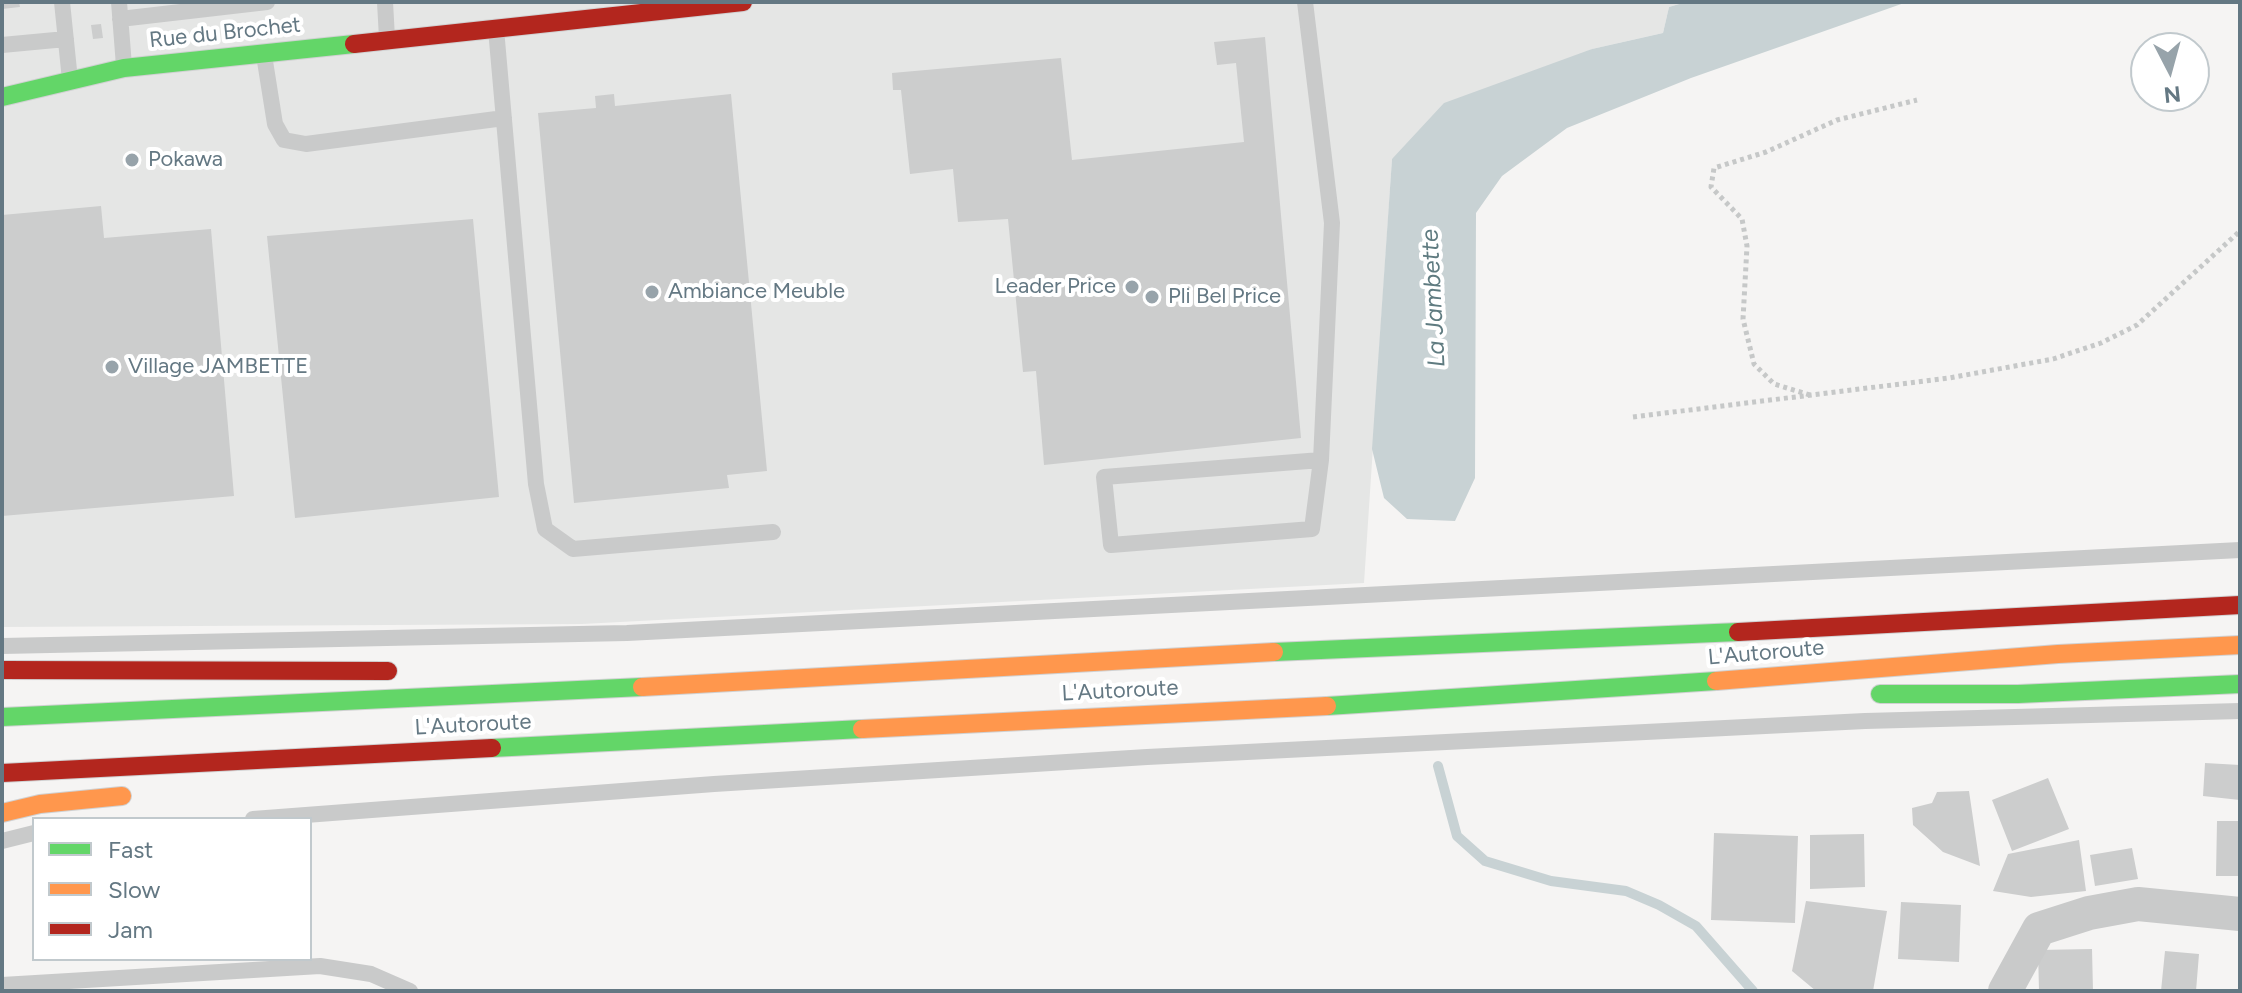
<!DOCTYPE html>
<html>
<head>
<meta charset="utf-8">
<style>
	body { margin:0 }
	#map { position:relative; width:2242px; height:993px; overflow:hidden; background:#f5f4f3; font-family:Figtree,sans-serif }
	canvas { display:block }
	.frame { position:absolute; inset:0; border:4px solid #647883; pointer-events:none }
	.legend { position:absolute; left:32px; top:817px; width:280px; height:144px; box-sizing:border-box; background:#fff; border:2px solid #c1c9cd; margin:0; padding:10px 14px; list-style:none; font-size:24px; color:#647883 }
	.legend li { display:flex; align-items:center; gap:16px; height:40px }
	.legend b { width:40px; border:2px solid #c1c9cd }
	.north { position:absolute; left:2130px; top:32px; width:80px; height:80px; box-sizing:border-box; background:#fff; border:2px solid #c1c9cd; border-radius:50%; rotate:174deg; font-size:22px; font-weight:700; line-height:32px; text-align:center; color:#647883 }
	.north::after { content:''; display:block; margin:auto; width:28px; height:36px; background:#97a3aa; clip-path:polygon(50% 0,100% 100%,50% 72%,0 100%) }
</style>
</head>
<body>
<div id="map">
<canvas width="2242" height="993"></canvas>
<div class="frame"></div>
<ul class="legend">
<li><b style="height:10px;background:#63d668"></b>Fast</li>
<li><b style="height:10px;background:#ff974d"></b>Slow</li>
<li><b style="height:10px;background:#b3261e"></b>Jam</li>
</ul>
<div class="north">N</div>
</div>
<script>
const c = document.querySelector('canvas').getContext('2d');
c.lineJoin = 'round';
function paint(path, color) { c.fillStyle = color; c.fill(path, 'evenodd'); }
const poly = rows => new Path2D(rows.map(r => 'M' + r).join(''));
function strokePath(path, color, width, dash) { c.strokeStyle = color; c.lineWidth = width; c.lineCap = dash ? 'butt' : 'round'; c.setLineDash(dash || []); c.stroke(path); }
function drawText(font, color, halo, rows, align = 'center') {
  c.font = font + ' Figtree,sans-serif'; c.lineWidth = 8; c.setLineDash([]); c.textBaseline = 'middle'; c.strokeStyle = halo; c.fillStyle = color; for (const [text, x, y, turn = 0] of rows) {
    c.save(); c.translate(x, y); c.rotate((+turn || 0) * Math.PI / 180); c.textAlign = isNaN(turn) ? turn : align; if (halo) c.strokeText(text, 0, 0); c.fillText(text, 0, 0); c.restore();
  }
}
paint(poly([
	[2,2,1686,2,1669,7,1663,33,1592,49,1392,159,1364,583,582,624,2,627]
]), '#e5e6e5');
paint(poly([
	[1686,2,1907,2,1691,78,1567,128,1502,176,1476,213,1475,478,1455,521,1407,519,1384,498,1372,449,1392,159,1444,103,1592,49,1663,33,1669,7]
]), '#c8d2d4');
strokePath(poly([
	[1438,766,1457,836,1485,861,1551,881,1626,891,1659,905,1696,926,1753,991]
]), '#c8d2d4', 10);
paint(poly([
	[2,2,19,2,20,7,2,9],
	[101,24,103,38,93,39,91,25],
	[1265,37,1301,438,1044,465,1036,371,1023,372,1008,219,958,222,953,169,910,174,901,90,893,90,892,73,1061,58,1072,160,1244,142,1236,63,1217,65,1214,42],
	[614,94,615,106,731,94,767,471,727,475,729,488,574,503,538,113,596,108,595,96],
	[101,206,104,238,211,229,234,496,2,516,2,215],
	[473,219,499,497,295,518,267,236],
	[2205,763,2240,765,2240,800,2203,796],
	[2048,778,2069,829,2012,851,1992,800],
	[1969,791,1980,866,1943,852,1913,825,1912,808,1932,803,1937,792],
	[2217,821,2240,821,2240,876,2216,876],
	[1714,833,1798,836,1795,923,1711,920],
	[1864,834,1865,887,1810,889,1810,835],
	[2079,840,2086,891,2031,897,1993,891,2008,854],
	[2132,848,2138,879,2095,886,2090,855],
	[1806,901,1887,911,1873,991,1816,991,1792,971],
	[1901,902,1961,905,1959,962,1898,959],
	[2092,949,2093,991,2039,991,2038,950],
	[2165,951,2199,954,2196,991,2161,991]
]), '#cccdcd');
const fast = poly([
	[2,97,124,68,354,44],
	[1274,652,1738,632],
	[1880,694,2018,694,2240,684],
	[1327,706,1716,681],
	[2,717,642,687],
	[492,748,862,729]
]);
const slow = poly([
	[1716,681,2058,654,2240,645],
	[642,687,1274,652],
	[862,729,1327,706],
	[2,813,40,804,122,796]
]);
const jam = poly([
	[354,44,743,2],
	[1738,632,2240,605],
	[2,670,388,671],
	[2,773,492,748]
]);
strokePath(fast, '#d0d1d2', 20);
strokePath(slow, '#d0d1d2', 20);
strokePath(jam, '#d0d1d2', 20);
strokePath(poly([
	[1810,395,1774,384,1754,364,1743,319,1747,246,1742,219,1711,187,1714,168,1766,152,1837,120,1917,100],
	[1633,417,1949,378,2053,359,2101,343,2137,325,2240,231]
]), '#c6c8c8', 5, [4, 4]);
strokePath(poly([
	[62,2,70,80],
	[119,2,124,66],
	[385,2,387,38],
	[1305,2,1332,223,1321,460,1312,529,1111,545,1104,477,1321,460],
	[120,19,267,2],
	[496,29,536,484,545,529,573,549,773,532],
	[2,45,66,39],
	[264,55,275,124,284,140,306,144,504,118],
	[2,646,627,633,2240,550],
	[253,819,714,784,1147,757,1865,721,2240,711],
	[2,841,34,833],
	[2,985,320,966,371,974,410,991]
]), '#c9caca', 16);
strokePath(poly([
	[2005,991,2039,929,2089,913,2138,904,2240,914]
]), '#c9caca', 34);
strokePath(fast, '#63d668', 18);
strokePath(slow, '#ff974d', 18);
strokePath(jam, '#b3261e', 18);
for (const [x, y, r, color] of [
	[132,160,8,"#97a3aa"],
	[1132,287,8,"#97a3aa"],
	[652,292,8,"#97a3aa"],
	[1152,297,8,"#97a3aa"],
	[112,367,8,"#97a3aa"]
]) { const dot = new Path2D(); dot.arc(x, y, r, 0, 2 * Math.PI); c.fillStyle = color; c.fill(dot); strokePath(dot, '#fff', 3); }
drawText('22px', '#647883', '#fff', [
	["Rue du Brochet",225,33,-6],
	["L'Autoroute",1766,653,-5],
	["L'Autoroute",1120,691,-3],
	["L'Autoroute",473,725,-3]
]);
drawText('22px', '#647883', '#fff', [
	["Pokawa",148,160],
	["Leader Price",1116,287,"right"],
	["Ambiance Meuble",668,292],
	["Pli Bel Price",1168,297],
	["Village JAMBETTE",128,367]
], 'left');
drawText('italic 24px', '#5f7b80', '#fff', [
	["La Jambette",1434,298,-93]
]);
</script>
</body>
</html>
